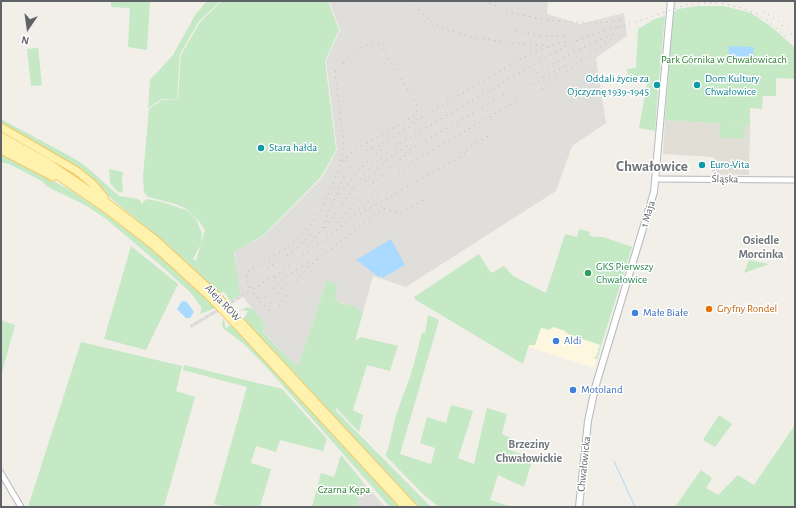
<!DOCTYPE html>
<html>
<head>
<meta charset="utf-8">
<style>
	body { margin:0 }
	#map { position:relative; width:796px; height:508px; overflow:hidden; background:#f1efe8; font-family:"Alegreya Sans",sans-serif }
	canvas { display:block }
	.frame { position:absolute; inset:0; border:2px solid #5f6368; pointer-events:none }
	.north { position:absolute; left:8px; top:8px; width:40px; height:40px; -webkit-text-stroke:3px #fff; paint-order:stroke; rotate:193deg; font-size:11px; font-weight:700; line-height:16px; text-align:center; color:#5f6368 }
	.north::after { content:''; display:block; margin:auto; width:14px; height:18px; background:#5f6368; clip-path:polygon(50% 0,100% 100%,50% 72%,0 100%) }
</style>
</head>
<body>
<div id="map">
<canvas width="796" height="508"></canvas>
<div class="frame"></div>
<div class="north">N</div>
</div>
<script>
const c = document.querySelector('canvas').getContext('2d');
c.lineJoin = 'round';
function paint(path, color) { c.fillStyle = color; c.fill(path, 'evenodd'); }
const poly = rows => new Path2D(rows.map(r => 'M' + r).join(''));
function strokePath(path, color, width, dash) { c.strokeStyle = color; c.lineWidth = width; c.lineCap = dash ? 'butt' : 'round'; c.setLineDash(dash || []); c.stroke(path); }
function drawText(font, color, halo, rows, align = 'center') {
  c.font = font + ' "Alegreya Sans",sans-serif'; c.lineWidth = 3; c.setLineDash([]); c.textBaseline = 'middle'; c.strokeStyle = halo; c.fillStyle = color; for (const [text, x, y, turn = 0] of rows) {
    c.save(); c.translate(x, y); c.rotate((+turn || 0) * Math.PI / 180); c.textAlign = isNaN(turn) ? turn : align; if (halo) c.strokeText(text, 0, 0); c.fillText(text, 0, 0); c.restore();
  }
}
paint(poly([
	[537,319,602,341,594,368,528,347]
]), '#fef7e0');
paint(poly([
	[329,1,548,1,547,14,580,24,624,13,627,36,596,58,606,123,572,146,556,191,406,287,373,276,363,312,336,300,327,280,298,366,279,349,263,331,265,325,243,297,193,327,191,328,190,325,240,295,237,285,235,251,265,235,322,178,337,150,326,61,340,30],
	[363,482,385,507,388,505,390,507,356,507]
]), '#e0deda');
paint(poly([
	[665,120,750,126,749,175,712,174,713,157,663,154]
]), '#e1ded6');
paint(poly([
	[111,1,150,1,147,50,128,47,130,8,111,7],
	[207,1,221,1,199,21,180,54,177,99,162,99,148,108,150,80,173,55,195,15],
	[222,1,328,1,339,30,325,61,336,150,321,177,265,234,234,252,240,295,230,301,225,293,222,292,220,294,181,257,106,194,1,125,1,119,75,159,88,168,119,196,138,199,141,201,141,204,147,199,162,202,186,210,196,219,202,233,201,244,193,259,196,261,205,230,199,221,185,208,176,204,148,197,144,192,143,176,149,109,162,100,178,99,181,55,200,22],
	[697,6,724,6,751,13,773,28,795,48,795,79,776,78,776,96,763,96,762,109,750,108,750,126,665,120,673,13,678,9],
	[665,16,658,89,655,131,639,128,648,78,628,75,627,69,636,68,638,29,655,19],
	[38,48,42,85,31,86,27,49],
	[720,124,745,126,744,139,719,137],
	[1,153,72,191,100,210,167,261,215,308,200,314,202,308,191,293,158,263,105,218,85,205,48,187,42,181,9,164,1,162],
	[109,169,123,172,122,180,123,193,117,191,110,183],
	[579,229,590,232,589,235,594,237,603,237,632,247,597,359,593,358,596,357,600,345,568,334,565,331,553,327,549,330,541,328,535,345,529,345,523,364,416,300,414,297,479,254,491,273,504,266,513,276,546,293,565,234,577,237],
	[131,246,178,284,146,350,104,339],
	[749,260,769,264,744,273],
	[327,280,338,285,335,298,336,300,343,304,357,306,356,308,363,312,355,341,361,337,398,346,390,371,367,365,353,410,363,415,359,432,336,408,336,411,431,507,420,507,407,495,262,340,244,319,248,311,243,310,239,311,247,307,253,309,265,325,263,332,279,349,298,366],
	[428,315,439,320,400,454,431,464,435,448,420,443,427,417,446,423,451,405,473,411,458,458,474,464,487,408,507,414,502,434,513,439,510,450,533,458,524,487,498,475,490,500,512,507,439,507,423,494,385,455,388,449,396,415,411,374,422,333,425,333],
	[224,318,225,327,227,328,231,324,399,507,390,507,269,370,245,345,223,328,222,323],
	[1,320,15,325,1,376],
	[81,342,182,366,176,391,195,397,164,507,28,507],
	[184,365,282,389,327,439,323,451,280,440,276,452,256,446,251,463,271,469,260,507,226,507,214,504,247,387,183,370],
	[719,415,732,424,715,447,703,440],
	[795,425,795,507,675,507,701,470,712,478,706,488,718,495,738,475,754,485],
	[341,455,363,482,356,507,312,507,321,473,334,477]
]), '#c5e8c5');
paint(poly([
	[729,46,754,47,753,59,728,58],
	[391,239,405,265,383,278,381,276,379,277,356,260],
	[182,301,187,302,194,312,190,318,186,318,177,309]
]), '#aadaff');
strokePath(poly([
	[614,461,635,507]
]), '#aadaff', 1);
const tertiary = poly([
	[656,179,795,180],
	[1,473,21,507]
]);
const secondary = poly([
	[579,507,588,421,595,388,654,192,671,1]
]);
const primary = poly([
	[1,127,77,171,93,184,104,197],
	[1,136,47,162,109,204,156,240,218,297],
	[1,142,60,177,105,208,153,245,211,298],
	[1,150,53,177],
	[234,322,405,507],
	[241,322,413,507]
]);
strokePath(tertiary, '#b5b8bc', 7);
strokePath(secondary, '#b6babf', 8);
strokePath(primary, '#f2c960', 9);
strokePath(tertiary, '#fff', 5);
strokePath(secondary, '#fff', 6);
strokePath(primary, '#fff2af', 7);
strokePath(poly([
	[410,1,430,21,448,30,476,38,529,45,543,45],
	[484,1,513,13,546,20,596,23,624,20],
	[763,11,778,21,795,37],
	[618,28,682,6,699,3,720,3,742,8,757,14,771,23,788,39],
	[516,31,544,36,566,36],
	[537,73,573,52,617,32],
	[533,84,568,64],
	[542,89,611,39],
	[411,123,531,53,569,40],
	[373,149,416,123],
	[461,152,490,135],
	[405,153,505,94],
	[341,161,344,144,335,74,336,70,345,62],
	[365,181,387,160,409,144],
	[373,184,394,164,411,152],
	[340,194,359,170,383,147],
	[360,214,468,152],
	[325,222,346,172,359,156,376,144],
	[334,227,376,178],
	[325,228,364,174,393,147,572,42,622,25],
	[308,247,326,223],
	[267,268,295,250,313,232],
	[274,277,341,227,412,162,517,101],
	[254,294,259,298,264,297,289,274,310,262],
	[270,303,286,283],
	[279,306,308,267,377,213,384,209,401,213,425,199],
	[270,310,258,300,250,288,247,281,247,272,286,248,307,230,321,210,341,165,350,153,414,116,417,110,416,103,379,44,372,43,361,48,346,59,340,66],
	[191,326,278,274]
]), '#b6b7b8', 1, [1, 5]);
const primaryBridge = poly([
	[218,297,241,322],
	[211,298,234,322]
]);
strokePath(primaryBridge, '#f2c960', 9, []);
strokePath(primaryBridge, '#fff2af', 7);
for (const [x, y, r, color] of [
	[657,85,4,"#0f9aa8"],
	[697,85,4,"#0f9aa8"],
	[261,148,4,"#0f9aa8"],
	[702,165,4,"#0f9aa8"],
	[588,273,4,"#2e9e5b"],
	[709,309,4,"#e8710a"],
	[635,313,4,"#3f7fe0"],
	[556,341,4,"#3f7fe0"],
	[573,390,4,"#3f7fe0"]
]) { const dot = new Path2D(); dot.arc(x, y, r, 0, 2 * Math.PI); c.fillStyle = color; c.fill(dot); strokePath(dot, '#fff', 1.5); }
drawText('11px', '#348238', '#fff', [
	["Park Górnika w Chwałowicach",724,60],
	["Czarna Kępa",344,490]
]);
drawText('11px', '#0d838f', '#fff', [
	["Oddali życie za",649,79,"right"],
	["Ojczyznę 1939-1945",649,92,"right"],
	["Dom Kultury",705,79],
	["Chwałowice",705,92],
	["Stara hałda",269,148],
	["Euro-Vita",710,165]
], 'left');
drawText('11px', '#5f6368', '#fff', [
	["Śląska",725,179,1],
	["1 Maja",648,214,-73],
	["Aleja ROW",223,303,46],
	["Chwałowicka",584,464,-84]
]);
drawText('11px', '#27864d', '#fff', [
	["GKS Pierwszy",596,267],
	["Chwałowice",596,280]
], 'left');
drawText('11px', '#c56008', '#fff', [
	["Gryfny Rondel",717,309]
], 'left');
drawText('11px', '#366cbe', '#fff', [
	["Małe Białe",643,313],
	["Aldi",564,341],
	["Motoland",581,390]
], 'left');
drawText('bold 12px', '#70757a', '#fff', [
	["Osiedle",761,240],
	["Morcinka",761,254],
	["Brzeziny",529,444],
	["Chwałowickie",529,458]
]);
drawText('bold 15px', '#70757a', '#fff', [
	["Chwałowice",652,166]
]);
</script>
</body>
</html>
